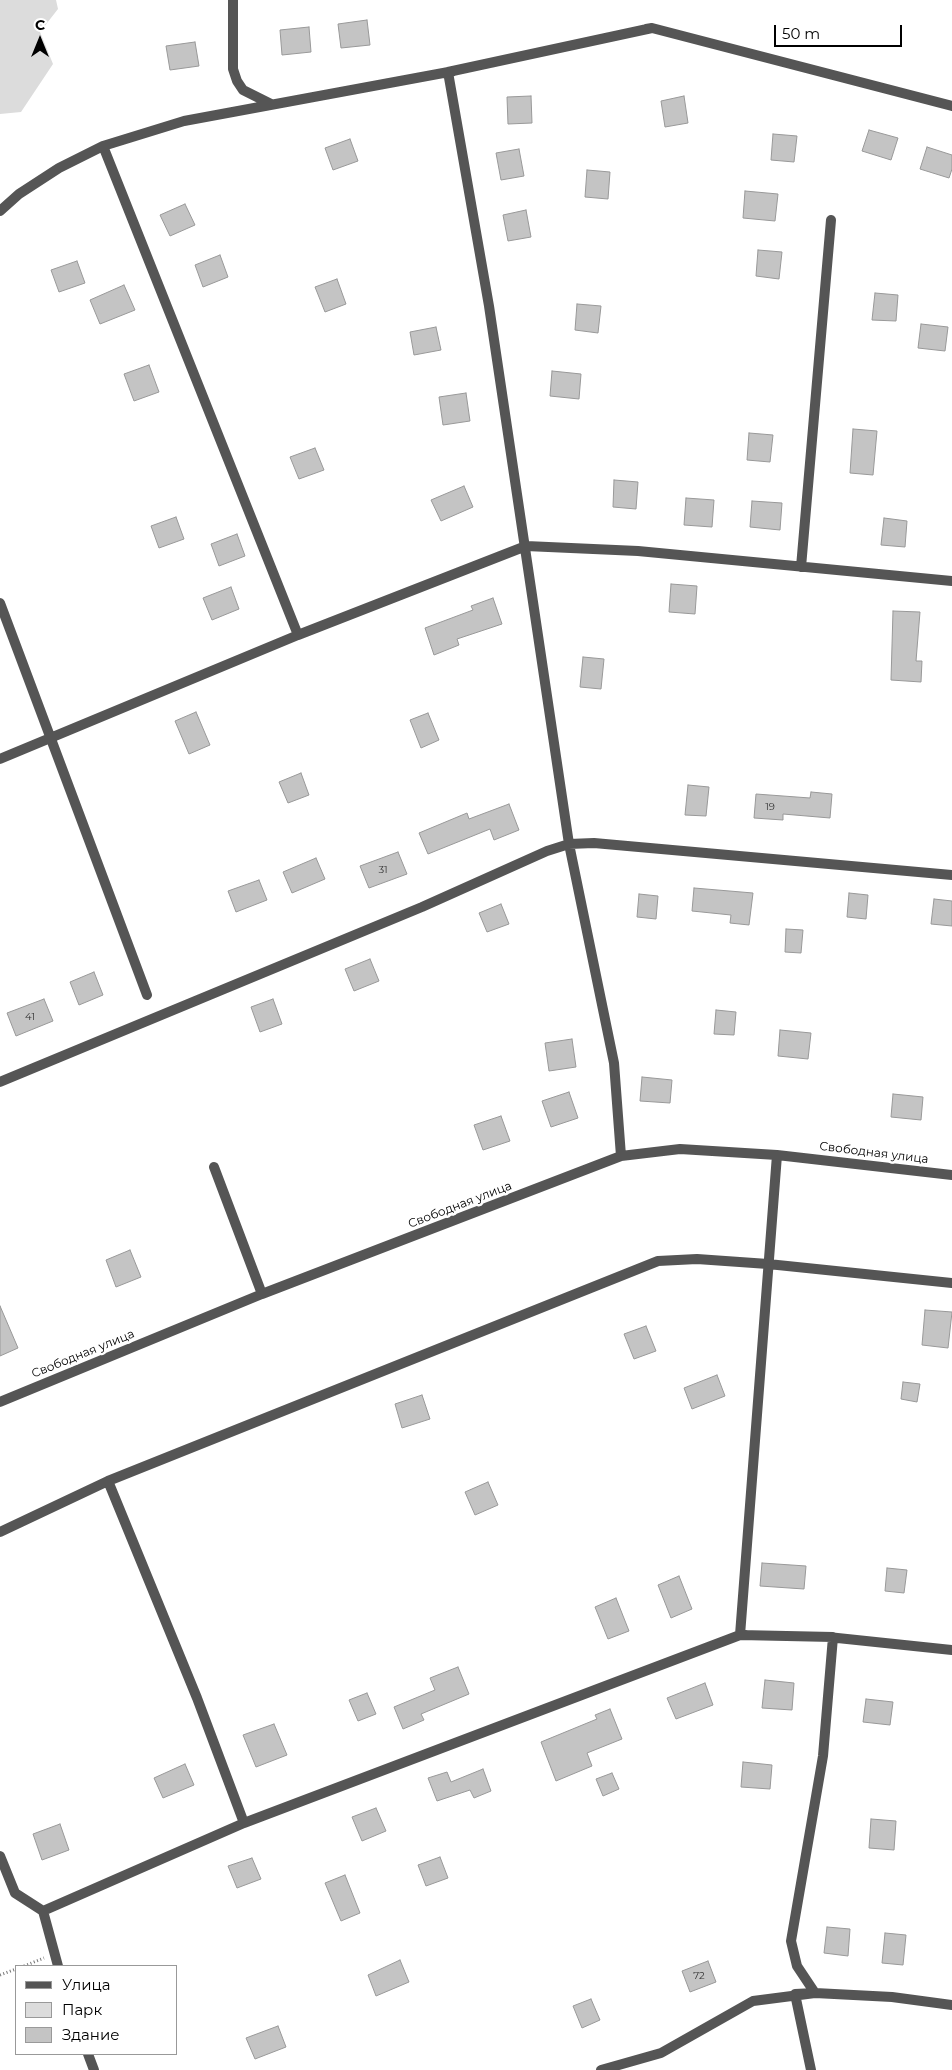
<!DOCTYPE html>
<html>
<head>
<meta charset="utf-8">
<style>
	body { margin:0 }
	#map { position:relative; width:952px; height:2070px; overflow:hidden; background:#fff; font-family:Montserrat,sans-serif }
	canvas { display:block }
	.legend { position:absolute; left:15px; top:1965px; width:162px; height:90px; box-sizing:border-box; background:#fff; border:1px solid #999; margin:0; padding:6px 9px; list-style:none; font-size:15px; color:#000 }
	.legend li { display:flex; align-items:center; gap:10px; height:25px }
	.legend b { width:25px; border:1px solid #999 }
	.north { position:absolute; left:15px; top:15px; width:50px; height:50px; -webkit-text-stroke:4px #fff; paint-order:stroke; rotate:0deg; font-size:14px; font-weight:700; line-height:20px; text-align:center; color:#000 }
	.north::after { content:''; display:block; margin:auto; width:18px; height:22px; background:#000; clip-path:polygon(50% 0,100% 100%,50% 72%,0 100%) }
	.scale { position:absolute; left:774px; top:25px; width:128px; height:22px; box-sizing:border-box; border:2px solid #000; border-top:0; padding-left:6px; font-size:15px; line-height:18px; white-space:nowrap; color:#000; -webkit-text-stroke:4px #fff; paint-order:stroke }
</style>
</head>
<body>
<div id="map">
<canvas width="952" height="2070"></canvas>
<ul class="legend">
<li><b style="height:6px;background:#555"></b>Улица</li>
<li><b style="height:14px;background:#dcdcdc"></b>Парк</li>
<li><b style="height:14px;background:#c4c4c4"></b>Здание</li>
</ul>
<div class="north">С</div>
<div class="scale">50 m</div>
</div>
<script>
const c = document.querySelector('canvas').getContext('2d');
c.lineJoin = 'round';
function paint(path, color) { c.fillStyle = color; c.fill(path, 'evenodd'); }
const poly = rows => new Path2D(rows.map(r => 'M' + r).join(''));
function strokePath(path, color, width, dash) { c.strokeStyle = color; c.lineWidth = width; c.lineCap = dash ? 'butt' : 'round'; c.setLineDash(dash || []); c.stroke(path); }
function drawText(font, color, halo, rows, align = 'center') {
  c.font = font + ' Montserrat,sans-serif'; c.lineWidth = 5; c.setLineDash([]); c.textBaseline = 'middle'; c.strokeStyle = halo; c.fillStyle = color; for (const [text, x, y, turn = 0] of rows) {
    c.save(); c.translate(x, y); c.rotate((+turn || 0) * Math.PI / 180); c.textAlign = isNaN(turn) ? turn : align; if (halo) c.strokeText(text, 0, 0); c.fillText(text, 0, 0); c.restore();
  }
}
paint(poly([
	[0,0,56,0,58,9,40,32,53,64,21,112,0,114]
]), '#dcdcdc');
const building = poly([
	[367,20,370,45,341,48,338,24,367,20],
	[309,27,311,52,282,55,280,30,309,27],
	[195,42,199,66,170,70,166,46,195,42],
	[531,96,532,123,508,124,507,97,531,96],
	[684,96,688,123,665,127,661,101,684,96],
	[869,130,898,138,891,160,862,151,869,130],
	[773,134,797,136,794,162,771,160,773,134],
	[350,139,358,161,333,170,325,148,350,139],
	[927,147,952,155,952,169,949,178,920,169,927,147],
	[519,149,524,176,501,180,496,153,519,149],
	[587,170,610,172,608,199,585,197,587,170],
	[745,191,778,194,775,221,743,218,745,191],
	[185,204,195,225,170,236,160,215,185,204],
	[526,210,531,237,508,241,503,215,526,210],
	[758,250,782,252,779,279,756,276,758,250],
	[220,255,228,277,203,287,195,265,220,255],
	[77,261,85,283,59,292,51,270,77,261],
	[337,279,346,304,325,312,315,287,337,279],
	[124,285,135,310,100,324,90,300,124,285],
	[875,293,898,295,896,321,872,320,875,293],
	[577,304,601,306,598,333,575,330,577,304],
	[921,324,948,327,945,351,918,348,921,324],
	[436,327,441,350,414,355,410,332,436,327],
	[149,365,159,392,134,401,124,374,149,365],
	[552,371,581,374,579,399,550,396,552,371],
	[466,393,470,421,443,425,439,397,466,393],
	[853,429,877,431,873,475,850,473,853,429],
	[749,433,773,435,770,462,747,460,749,433],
	[315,448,324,470,299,479,290,457,315,448],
	[614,480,638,482,636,509,613,507,614,480],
	[464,486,473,507,441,521,431,500,464,486],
	[686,498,714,500,712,527,684,525,686,498],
	[752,501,782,503,780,530,750,527,752,501],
	[176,517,184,539,159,548,151,526,176,517],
	[884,518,907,521,905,547,881,545,884,518],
	[237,534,245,556,219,566,211,544,237,534],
	[671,584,697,586,695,614,669,612,671,584],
	[231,587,239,609,212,620,203,598,231,587],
	[493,598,502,624,457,639,459,645,434,655,425,628,473,610,471,606,493,598],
	[893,611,920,612,916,661,922,661,921,682,891,680,893,611],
	[583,657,604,659,601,689,580,687,583,657],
	[196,712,210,745,189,754,175,721,196,712],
	[428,713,439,740,421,748,410,720,428,713],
	[301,773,309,795,288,803,279,782,301,773],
	[688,785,709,787,706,816,685,815,688,785],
	[811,792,832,794,830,818,783,814,783,820,754,818,756,794,810,798,811,792],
	[509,804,519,830,494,840,490,829,428,854,419,833,467,813,469,819,509,804],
	[398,852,407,874,369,888,360,866,398,852],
	[316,858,325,879,292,893,283,872,316,858],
	[259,880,267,900,236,912,228,891,259,880],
	[694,888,753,893,749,925,730,923,731,915,692,911,694,888],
	[849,893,868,895,866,919,847,917,849,893],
	[639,894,658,896,656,919,637,917,639,894],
	[934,899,952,901,952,926,931,924,934,899],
	[501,904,509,924,487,932,479,913,501,904],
	[786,929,803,930,801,953,785,952,786,929],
	[370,959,379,981,354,991,345,969,370,959],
	[94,972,103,995,79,1005,70,982,94,972],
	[44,999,53,1021,16,1036,7,1013,44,999],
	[273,999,282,1024,260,1032,251,1007,273,999],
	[716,1010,736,1012,734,1035,714,1034,716,1010],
	[780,1030,811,1033,808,1059,778,1056,780,1030],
	[572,1039,576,1067,549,1071,545,1043,572,1039],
	[642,1077,672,1080,670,1103,640,1101,642,1077],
	[569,1092,578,1118,551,1127,542,1101,569,1092],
	[893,1094,923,1097,921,1120,891,1117,893,1094],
	[501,1116,510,1141,483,1150,474,1125,501,1116],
	[130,1250,141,1277,116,1287,106,1260,130,1250],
	[0,1306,18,1348,0,1356,0,1306],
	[925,1310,952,1312,948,1348,922,1345,925,1310],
	[646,1326,656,1351,634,1359,624,1334,646,1326],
	[717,1375,725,1396,692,1409,684,1388,717,1375],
	[903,1382,920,1384,917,1402,901,1399,903,1382],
	[422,1395,430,1419,402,1428,395,1404,422,1395],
	[488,1482,498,1505,475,1515,465,1492,488,1482],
	[762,1563,806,1566,804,1589,760,1586,762,1563],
	[887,1568,907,1570,904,1593,885,1591,887,1568],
	[679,1576,692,1609,671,1618,658,1585,679,1576],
	[616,1598,629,1631,608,1639,595,1607,616,1598],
	[458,1667,469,1694,421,1714,424,1720,403,1729,394,1707,435,1690,430,1678,458,1667],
	[765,1680,794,1683,792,1710,762,1708,765,1680],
	[705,1683,713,1705,676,1719,667,1698,705,1683],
	[367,1693,376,1714,358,1721,349,1700,367,1693],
	[866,1699,893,1702,890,1725,863,1722,866,1699],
	[610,1709,622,1739,587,1753,592,1766,556,1781,541,1742,597,1719,595,1715,610,1709],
	[274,1724,287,1755,256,1767,243,1735,274,1724],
	[743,1762,772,1765,770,1789,741,1787,743,1762],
	[185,1764,194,1785,163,1798,154,1778,185,1764],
	[483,1769,491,1791,474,1798,470,1790,437,1801,428,1778,447,1772,451,1782,483,1769],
	[612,1773,619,1789,603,1796,596,1779,612,1773],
	[376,1808,386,1831,362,1841,352,1817,376,1808],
	[871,1819,896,1821,894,1850,869,1848,871,1819],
	[60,1824,69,1850,42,1860,33,1834,60,1824],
	[440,1857,448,1878,426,1886,418,1865,440,1857],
	[252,1858,261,1879,237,1888,228,1866,252,1858],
	[345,1875,360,1913,341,1921,325,1883,345,1875],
	[827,1927,850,1929,848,1956,824,1953,827,1927],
	[885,1933,906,1935,903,1965,882,1963,885,1933],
	[400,1960,409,1982,376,1996,368,1975,400,1960],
	[708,1961,716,1982,690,1992,682,1971,708,1961],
	[591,1999,600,2020,582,2028,573,2006,591,1999],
	[278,2026,286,2047,255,2059,246,2038,278,2026]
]);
paint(building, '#c4c4c4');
strokePath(building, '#999', 1);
strokePath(poly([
	[24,1966,44,1958],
	[0,1975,16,1969]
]), '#777', 3, [1, 2.5]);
strokePath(poly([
	[233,0,233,69,237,81,243,90,271,104],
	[646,29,652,28,952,106],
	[103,146,298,635],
	[0,211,19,194,59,168,103,146,184,121,454,71],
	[801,567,831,220],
	[0,603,147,995],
	[0,759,298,635,526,546,638,551,952,581],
	[0,1082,422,907,547,851,569,844,594,843,952,875],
	[777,1155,740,1635,833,1637,823,1756,791,1941,797,1966,815,1993,795,1994,811,2070],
	[621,1156,614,1063,569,844,489,306,448,72,652,28],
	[214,1167,262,1294],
	[0,1402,262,1294,621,1156,680,1149,777,1155,952,1175],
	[108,1481,197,1698,244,1823],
	[0,1532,108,1481,658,1261,697,1259,768,1264,952,1283],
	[828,1637,952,1650],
	[0,1856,15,1893,43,1911,58,1966],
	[43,1911,244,1823,740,1635,746,1635],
	[88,2054,94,2070],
	[601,2070,661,2053,753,2001,815,1993,892,1997,952,2005]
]), '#555', 10);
drawText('10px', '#313131', null, [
	["19",770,807],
	["31",383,870],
	["41",30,1017],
	["72",699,1976]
]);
drawText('12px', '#000', '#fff', [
	["Свободная улица",874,1153,7],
	["Свободная улица",460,1205,-21],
	["Свободная улица",83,1354,-22]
]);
</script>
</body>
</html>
